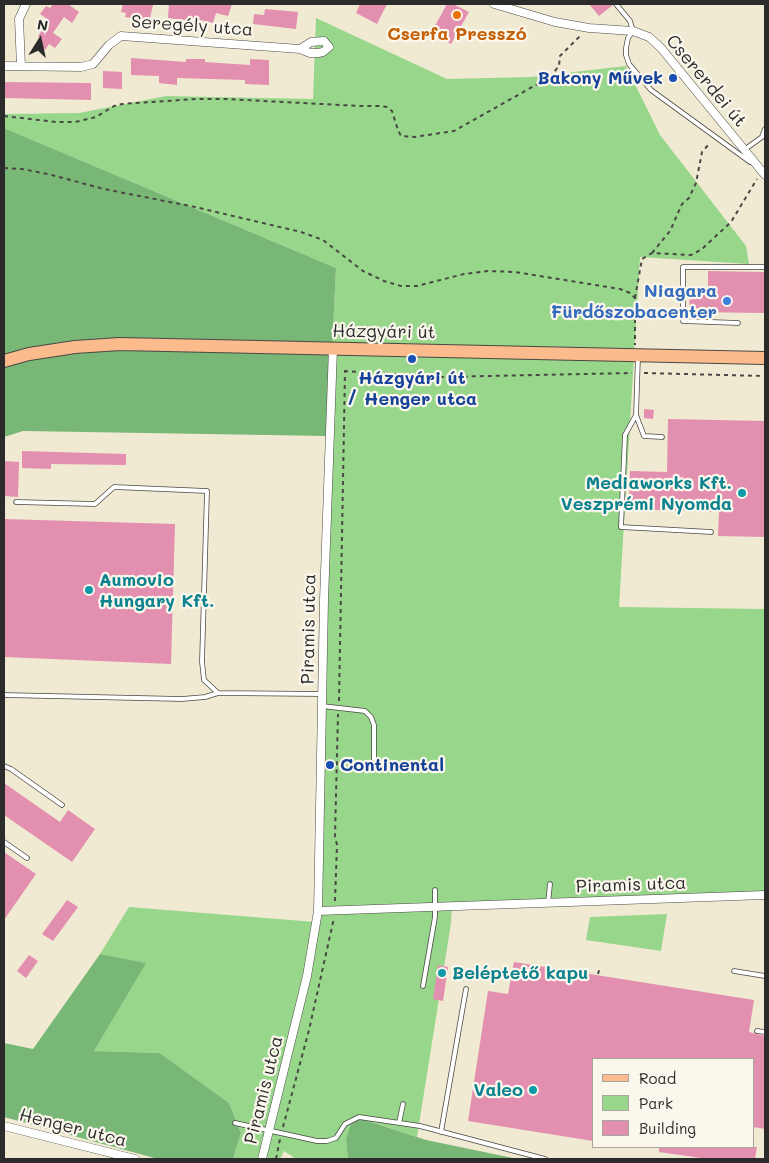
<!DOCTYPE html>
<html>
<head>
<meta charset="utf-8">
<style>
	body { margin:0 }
	#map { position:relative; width:769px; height:1163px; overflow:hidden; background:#f1ead2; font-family:Mali,sans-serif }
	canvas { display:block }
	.frame { position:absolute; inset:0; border:5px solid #2b2b2b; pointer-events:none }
	.legend { position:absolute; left:592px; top:1058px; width:162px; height:90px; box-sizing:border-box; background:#fbf7ec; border:1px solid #a8a59f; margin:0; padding:6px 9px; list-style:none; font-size:15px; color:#2b2b2b }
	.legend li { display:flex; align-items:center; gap:10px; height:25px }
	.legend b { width:25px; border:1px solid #a8a59f }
	.north { position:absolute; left:15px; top:15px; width:50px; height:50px; -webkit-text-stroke:4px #fbf7ec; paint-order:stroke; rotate:10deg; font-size:14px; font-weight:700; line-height:20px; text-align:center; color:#2b2b2b }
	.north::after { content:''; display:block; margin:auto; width:18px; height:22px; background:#2b2b2b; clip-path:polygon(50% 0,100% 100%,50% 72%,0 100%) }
</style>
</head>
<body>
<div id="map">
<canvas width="769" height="1163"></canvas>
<div class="frame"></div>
<ul class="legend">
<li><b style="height:6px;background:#fbbb8c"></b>Road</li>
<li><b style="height:14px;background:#97d68b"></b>Park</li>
<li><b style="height:14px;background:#e38faf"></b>Building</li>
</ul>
<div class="north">N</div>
</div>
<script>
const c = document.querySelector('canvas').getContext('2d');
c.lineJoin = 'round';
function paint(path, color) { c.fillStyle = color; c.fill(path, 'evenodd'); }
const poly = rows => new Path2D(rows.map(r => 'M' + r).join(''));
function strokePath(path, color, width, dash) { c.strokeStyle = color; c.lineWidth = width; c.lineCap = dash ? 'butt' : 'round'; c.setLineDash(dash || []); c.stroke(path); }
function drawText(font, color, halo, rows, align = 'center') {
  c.font = font + ' Mali,sans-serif'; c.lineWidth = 4.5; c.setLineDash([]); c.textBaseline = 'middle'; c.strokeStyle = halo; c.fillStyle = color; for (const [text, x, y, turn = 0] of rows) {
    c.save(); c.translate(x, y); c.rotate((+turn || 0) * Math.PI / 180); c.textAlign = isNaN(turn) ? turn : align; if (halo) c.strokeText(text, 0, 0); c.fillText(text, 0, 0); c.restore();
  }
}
paint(poly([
	[316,18,447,79,531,77,626,66,660,135,746,246,749,264,640,257,619,607,765,609,765,893,452,905,451,923,417,1137,354,1116,346,1140,348,1159,296,1159,284,1151,280,1159,233,1159,241,1133,229,1103,160,1053,94,1051,145,963,100,954,129,907,315,922,328,436,336,268,4,128,4,114,79,113,166,96,313,99],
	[667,914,661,951,586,940,590,917]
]), '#97d68b');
paint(poly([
	[4,128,336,268,328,436,23,431,4,437],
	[100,954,146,963,94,1051,160,1053,229,1103,241,1133,233,1159,158,1159,4,1117,4,1043,33,1049],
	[353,1116,426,1140,518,1159,348,1159,346,1140]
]), '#79b777');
paint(poly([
	[53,4,68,4,79,12,72,23,64,17,53,33,62,39,55,48,49,44,45,50,38,45,42,39,38,36,49,20,40,14,46,6,50,8],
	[123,4,153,5,150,18,145,17,144,20,125,17,126,13,121,12],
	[169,4,206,5,206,4,232,4,228,16,216,13,213,23,192,18,192,21,168,18],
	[360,4,387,4,377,24,356,13],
	[447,4,453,4,469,12,451,44,431,33],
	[589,4,612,4,613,5,599,16],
	[265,9,298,12,296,29,253,24,254,14,264,15],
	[131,58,186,62,186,59,205,59,205,62,250,65,250,59,269,60,269,85,245,84,245,80,177,78,177,85,159,83,159,76,131,75],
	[103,71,122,72,122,89,103,88],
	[4,82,91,83,91,100,4,98],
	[708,271,765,272,765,313,689,312,690,289,708,289],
	[644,409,654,410,653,419,644,418],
	[668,419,765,421,765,537,718,536,719,512,629,509,630,471,667,472],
	[22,451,126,454,126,465,51,464,51,469,22,468],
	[4,461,19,462,18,497,4,496],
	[4,519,175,524,171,664,4,657],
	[4,783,60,822,68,810,95,829,72,862,4,815],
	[4,852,36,874,4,920],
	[67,900,78,907,53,941,42,934],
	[29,955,38,961,26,978,17,971],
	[514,962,754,1000,749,1032,765,1036,765,1129,753,1127,753,1059,593,1059,593,1141,468,1121,488,991,508,994],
	[438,965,448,967,443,1001,433,999],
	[659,1147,757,1147,755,1159,708,1159,659,1152]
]), '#e38faf');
const service = poly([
	[616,4,630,21,633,31,628,38,626,48,626,55,629,64,651,90,750,162],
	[744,150,762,137,765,129],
	[738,323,683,321,683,267,765,267],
	[638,357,636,415,625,435,621,527,711,532],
	[636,415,644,436,662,437],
	[16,502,95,504,114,487,207,491,202,662,204,680,218,693,322,694],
	[4,695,182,699,205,697,218,693],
	[322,706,365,711,371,717,374,725,374,759],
	[4,766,11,769,62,805],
	[4,842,27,858],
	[548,903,550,884],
	[734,971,765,976],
	[423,986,435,917,435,890],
	[757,1031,765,1032],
	[235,1123,317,1141,327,1141,336,1138,345,1124,359,1117,420,1126,545,1159],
	[399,1123,403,1104],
	[441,1132,466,989]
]);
const minor = poly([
	[494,4,555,22,589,28,633,31,649,37,661,48,765,175],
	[4,66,81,67,93,64,109,45,121,36,300,49,310,53,318,53,323,52,329,47,324,41,311,42,300,49],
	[21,66,19,19,26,4],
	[318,911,765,895],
	[4,1126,135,1159],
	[262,1159,307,976,318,911,324,600,333,348]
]);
const primary = poly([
	[4,361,29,354,75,347,120,344,765,358]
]);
strokePath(service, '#494844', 5.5);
strokePath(minor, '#494844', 9);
strokePath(primary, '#494844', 14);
strokePath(poly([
	[4,116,56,122,75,122,96,117,114,106,122,104,196,99,226,99,360,106,379,106,387,107,392,111,398,130,401,136,414,137,454,131,550,77,559,66,560,56,580,36],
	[4,168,22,169,48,174,104,189,195,207,301,232,323,240,363,271,384,281,401,286,417,286,464,274,488,271,515,272,620,289,630,293,635,298,635,345],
	[652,253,670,231,682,204,689,198,696,183,702,152,710,143],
	[635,298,642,259,652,253,691,255,702,249,731,222,757,179],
	[344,371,440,377,632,373],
	[644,373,765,376],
	[339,701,345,371],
	[335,901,337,845,335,836,338,714],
	[598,974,600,967],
	[283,1127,309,1030,334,918],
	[276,1159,280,1139]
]), '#494844', 2, [4, 4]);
strokePath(service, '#fff', 4);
strokePath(minor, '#fff', 8);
strokePath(primary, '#fbbb8c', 12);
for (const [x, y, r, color] of [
	[457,15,5,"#e8710a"],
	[673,78,5,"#1a4fb4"],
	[727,301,5,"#3f7fe0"],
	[412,359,5,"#1a4fb4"],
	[742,493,5,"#0f9aa8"],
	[89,590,5,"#0f9aa8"],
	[330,765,5,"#1a4fb4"],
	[442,973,5,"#0f9aa8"],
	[533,1090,5,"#0f9aa8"]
]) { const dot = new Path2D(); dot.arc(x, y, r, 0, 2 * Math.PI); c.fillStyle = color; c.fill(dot); strokePath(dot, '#fbf7ec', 2); }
drawText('18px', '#2b2b2b', '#fbf7ec', [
	["Seregély utca",192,26,4],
	["Csererdei út",706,81,50],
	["Házgyári út",384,332,1],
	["Piramis utca",309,629,-89],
	["Piramis utca",631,885,-2],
	["Piramis utca",264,1090,-76],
	["Henger utca",73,1128,14]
]);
drawText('bold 18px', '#c56008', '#fbf7ec', [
	["Cserfa Presszó",457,34]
]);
drawText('bold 18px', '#164399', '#fbf7ec', [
	["Bakony Művek",663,78],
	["Házgyári út",412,378,"center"],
	["/ Henger utca",412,399,"center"],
	["Continental",340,765,"left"]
], 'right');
drawText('bold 18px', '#366cbe', '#fbf7ec', [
	["Niagara",717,291],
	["Fürdőszobacenter",717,312]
], 'right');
drawText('bold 18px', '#0d838f', '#fbf7ec', [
	["Mediaworks Kft.",732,483],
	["Veszprémi Nyomda",732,504],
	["Aumovio",99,580,"left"],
	["Hungary Kft.",99,601,"left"],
	["Beléptető kapu",452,973,"left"],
	["Valeo",523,1090]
], 'right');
</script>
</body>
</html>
